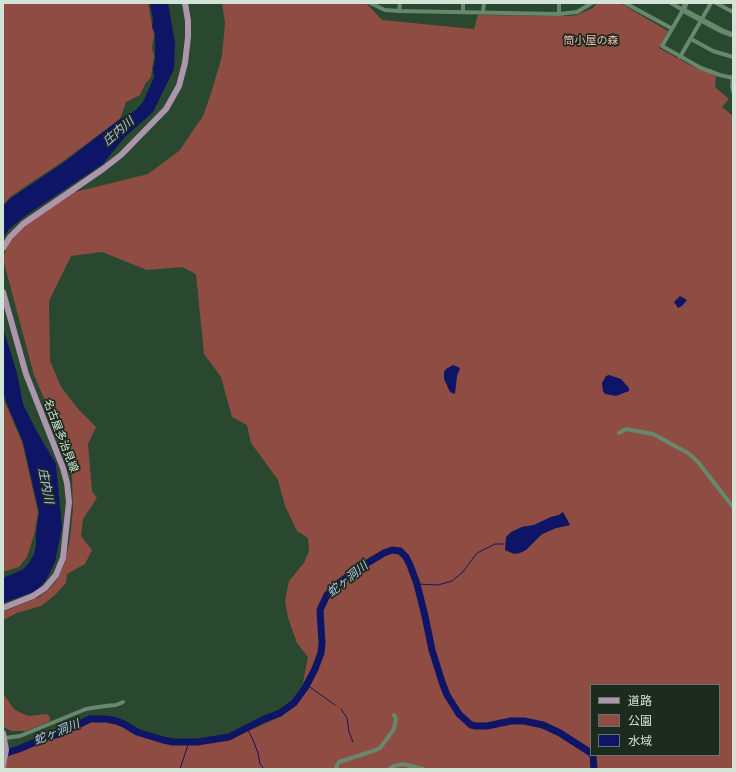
<!DOCTYPE html>
<html>
<head>
<meta charset="utf-8">
<style>
	body { margin:0 }
	#map { position:relative; width:736px; height:772px; overflow:hidden; background:#29482f; font-family:"Nunito Sans","Noto Sans JP",sans-serif }
	canvas { display:block }
	.frame { position:absolute; inset:0; border:4px solid #d2e4d5; pointer-events:none }
	.legend { position:absolute; left:590px; top:684px; width:130px; height:72px; box-sizing:border-box; background:#1d2b1f; border:1px solid #657568; margin:0; padding:5px 7px; list-style:none; font-size:12px; color:#d2e4d5 }
	.legend li { display:flex; align-items:center; gap:8px; height:20px }
	.legend b { width:20px; border:1px solid #657568 }
</style>
</head>
<body>
<div id="map">
<canvas width="736" height="772"></canvas>
<div class="frame"></div>
<ul class="legend">
<li><b style="height:5px;background:#ad95ac"></b>道路</li>
<li><b style="height:11px;background:#8e4c42"></b>公園</li>
<li><b style="height:11px;background:#0f1566"></b>水域</li>
</ul>
</div>
<script>
const c = document.querySelector('canvas').getContext('2d');
c.lineJoin = 'round';
function paint(path, color) { c.fillStyle = color; c.fill(path, 'evenodd'); }
const poly = rows => new Path2D(rows.map(r => 'M' + r).join(''));
function strokePath(path, color, width, dash) { c.strokeStyle = color; c.lineWidth = width; c.lineCap = dash ? 'butt' : 'round'; c.setLineDash(dash || []); c.stroke(path); }
function drawText(font, color, halo, rows, align = 'center') {
  c.font = font + ' "Nunito Sans","Noto Sans JP",sans-serif'; c.lineWidth = 3.5; c.setLineDash([]); c.textBaseline = 'middle'; c.strokeStyle = halo; c.fillStyle = color; for (const [text, x, y, turn = 0] of rows) {
    c.save(); c.translate(x, y); c.rotate((+turn || 0) * Math.PI / 180); c.textAlign = isNaN(turn) ? turn : align; if (halo) c.strokeText(text, 0, 0); c.fillText(text, 0, 0); c.restore();
  }
}
paint(poly([
	[3,3,148,3,154,35,152,48,154,56,151,77,145,84,140,95,126,102,120,119,62,162,23,188,10,197,3,205],
	[222,3,366,3,382,20,474,29,478,15,569,16,577,15,593,8,597,3,620,3,668,31,659,48,690,65,716,76,715,87,729,99,722,107,733,116,733,769,5,769,9,754,44,740,65,734,90,721,102,721,117,723,140,736,170,743,198,745,228,740,282,716,300,698,308,657,297,643,288,618,285,601,289,581,304,563,309,551,308,538,297,531,285,506,278,480,251,443,247,425,232,417,221,377,204,354,196,274,182,267,147,270,102,252,71,256,49,301,50,361,61,387,79,410,96,427,88,444,92,491,97,498,83,519,81,536,92,550,85,564,67,574,66,583,55,595,41,606,17,613,3,620,3,612,39,597,48,590,56,581,61,572,65,562,70,539,73,509,72,477,63,443,34,375,3,259,8,242,17,231,71,193,148,174,179,151,203,116,212,90,222,56,225,23],
	[563,512,570,525,556,528,542,534,526,550,522,527,534,525,551,517,559,515],
	[591,685,719,685,719,755,591,755],
	[3,398,22,442,38,512,34,535,27,557,19,567,3,572],
	[3,694,14,709,21,713,29,716,47,714,50,717,50,721,26,731,12,731,5,728,3,725]
]), '#8e4c42');
paint(poly([
	[150,3,168,3,175,43,174,69,153,112,124,138,103,164,25,216,9,229,3,238,3,206,11,198,63,163,120,119,136,110,143,102,154,77,153,68,155,61,155,33,152,27,153,20],
	[680,296,687,300,682,306,678,308,674,302],
	[3,328,17,373,23,404,36,430,56,464,62,527,55,562,46,580,40,587,33,592,3,603,3,581,5,577,22,570,29,563,34,554,36,545,36,534,39,512,23,442,7,404,3,391],
	[453,365,460,368,457,376,455,394,450,392,444,379,444,372,446,369],
	[609,375,621,379,629,388,629,391,616,396,605,394,603,391,602,383,606,376],
	[563,512,570,525,556,528,542,534,526,550,520,553,514,554,505,550,506,537,511,532,522,527,534,525,551,517,559,515]
]), '#0f1566');
strokePath(poly([
	[417,584,438,585,452,581,463,572,476,554,479,552,495,544,504,544],
	[307,685,335,705],
	[341,709,347,718,349,732,353,742],
	[247,728,253,740,258,753,260,764,264,769],
	[180,769,189,742]
]), '#0f1566', 1);
strokePath(poly([
	[3,754,19,749,47,737,59,734,90,719,107,719,116,721,124,724,137,732,163,740,173,742,197,742,229,737,264,719,280,713,294,703,305,688,315,669,321,653,322,643,320,610,327,595,340,582,364,565,384,553,392,550,400,551,406,557,410,565,417,584,425,616,432,650,442,682,447,695,459,714,471,725,476,726,487,726,511,721,524,721,543,725,560,733,591,753],
	[593,755,594,769]
]), '#0f1566', 7);
strokePath(poly([
	[370,3,385,10,399,11,559,14,577,12,592,3],
	[559,3,559,14],
	[625,3,671,28],
	[671,3,683,10,662,46,701,68,720,75,733,78],
	[716,3,733,12],
	[399,11,400,3],
	[463,12,463,3],
	[483,12,484,3],
	[691,39,713,51,733,57],
	[680,57,711,3],
	[733,76,732,86,733,91],
	[619,433,626,429,653,434,688,453,698,462,733,507],
	[5,738,20,736,86,709,105,706,116,705,123,702],
	[336,769,337,765,339,762,376,750,380,748,394,729,396,719,394,715],
	[389,769,394,766,403,764,423,769]
]), '#67886c', 4);
strokePath(poly([
	[686,3,683,10,722,31,733,35]
]), '#67886c', 5.5);
strokePath(poly([
	[3,248,10,237,23,224,103,169,121,155,166,109,179,86,185,63,188,37,188,21,185,3],
	[3,292,26,374,63,468,67,483,69,502,63,558,56,575,45,588,33,596,3,608],
	[3,733,6,750,3,766]
]), '#ad95ac', 6);
drawText('11px', '#eeb6ac', '#1d2b1f', [
	["筒小屋の森",591,41]
]);
drawText('11px', '#d2e4d5', '#1d2b1f', [
	["名古屋多治見線",60,436,69]
]);
drawText('italic 12px', '#b3c4f1', '#1d2b1f', [
	["庄内川",119,132,-41],
	["庄内川",45,486,79],
	["蛇ヶ洞川",348,580,-39],
	["蛇ヶ洞川",57,733,-22]
]);
</script>
</body>
</html>
